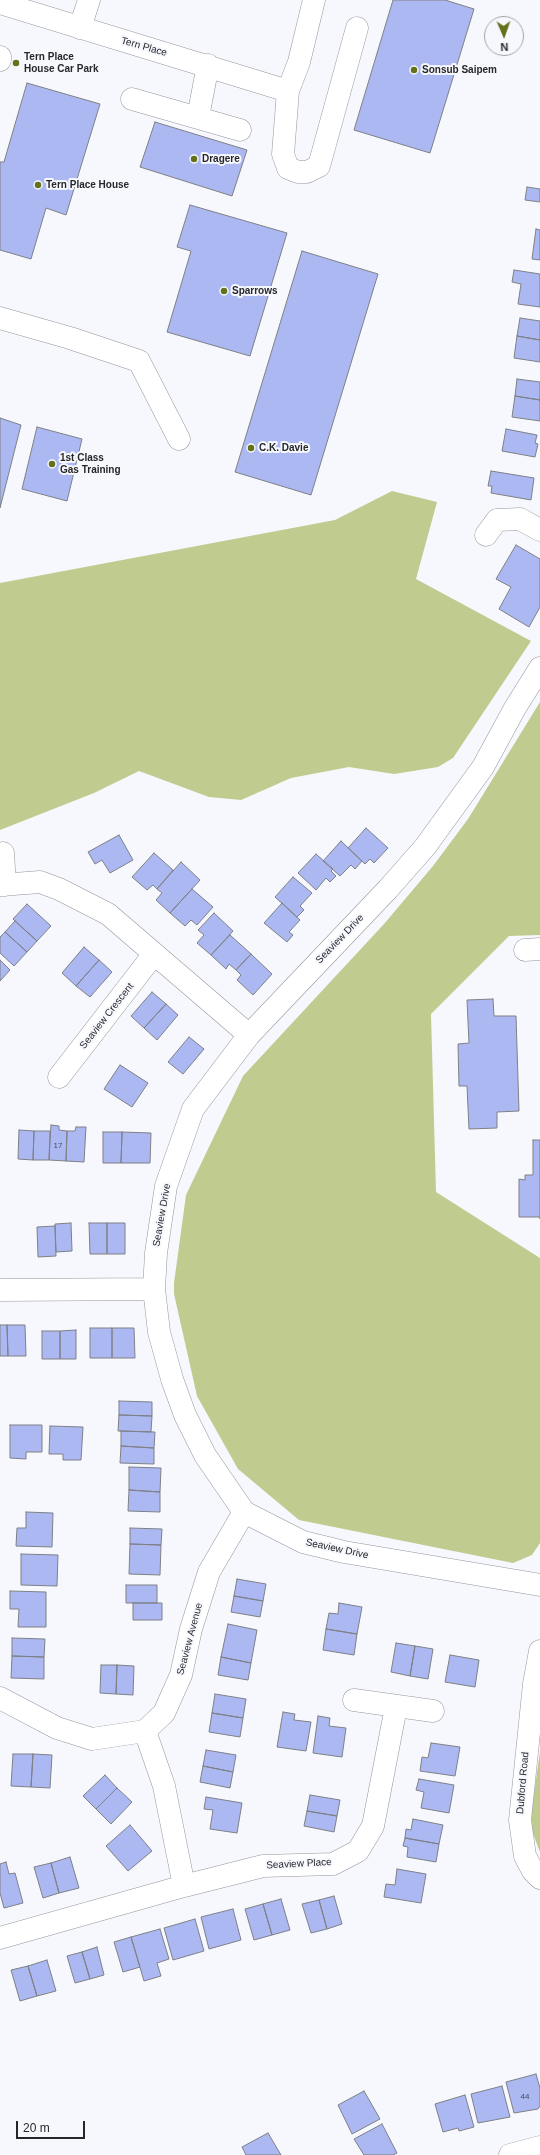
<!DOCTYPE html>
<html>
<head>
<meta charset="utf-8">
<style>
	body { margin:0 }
	#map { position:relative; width:540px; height:2155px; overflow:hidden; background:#f6f8fe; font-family:Helvetica,sans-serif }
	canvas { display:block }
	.north { position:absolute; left:484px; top:16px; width:40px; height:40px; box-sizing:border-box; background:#f6f8fe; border:1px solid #a3a4a9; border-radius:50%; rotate:178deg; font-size:11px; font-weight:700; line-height:16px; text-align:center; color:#262729 }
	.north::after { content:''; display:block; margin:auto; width:14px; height:18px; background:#65701a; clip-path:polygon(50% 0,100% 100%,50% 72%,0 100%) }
	.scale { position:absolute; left:16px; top:2121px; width:69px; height:18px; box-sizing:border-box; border:2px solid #262729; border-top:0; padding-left:5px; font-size:12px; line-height:14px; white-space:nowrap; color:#262729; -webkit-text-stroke:3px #f6f8fe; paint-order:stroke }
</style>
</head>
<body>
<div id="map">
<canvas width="540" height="2155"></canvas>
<div class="north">N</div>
<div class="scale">20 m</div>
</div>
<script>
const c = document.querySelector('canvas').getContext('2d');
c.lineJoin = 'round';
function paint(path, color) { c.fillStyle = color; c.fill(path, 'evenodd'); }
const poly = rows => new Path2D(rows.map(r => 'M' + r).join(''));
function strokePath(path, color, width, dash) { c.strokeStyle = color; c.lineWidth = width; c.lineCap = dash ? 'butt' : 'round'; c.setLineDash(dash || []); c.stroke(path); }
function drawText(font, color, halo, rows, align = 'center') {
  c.font = font + ' Helvetica,sans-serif'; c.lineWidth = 4; c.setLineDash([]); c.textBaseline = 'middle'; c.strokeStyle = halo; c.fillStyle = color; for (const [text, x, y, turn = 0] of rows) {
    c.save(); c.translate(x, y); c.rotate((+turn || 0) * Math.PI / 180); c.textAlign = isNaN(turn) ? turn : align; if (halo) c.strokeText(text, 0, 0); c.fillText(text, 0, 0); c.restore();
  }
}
paint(poly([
	[392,491,437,502,416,579,531,641,453,758,438,767,394,774,349,767,291,778,241,800,209,797,139,771,94,793,0,830,0,583,335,520],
	[540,702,540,935,509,936,431,1014,436,1192,540,1258,540,1543,532,1555,513,1563,299,1520,238,1469,197,1396,174,1294,174,1283,186,1195,243,1076,384,924,433,866,468,819],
	[540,1752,540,1852,532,1831,531,1814]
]), '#c0cb8f');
const building = poly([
	[393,0,445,0,474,9,430,153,354,130,393,0],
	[27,83,100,104,66,215,46,208,31,259,0,250,0,162,4,162,27,83],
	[155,122,247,150,232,196,140,167,155,122],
	[527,187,540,189,540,202,525,200,527,187],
	[190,205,287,233,250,356,167,332,191,251,177,247,190,205],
	[536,229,540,230,540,260,532,259,536,229],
	[302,251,378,274,311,495,235,472,302,251],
	[514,270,540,274,540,307,518,304,521,284,512,282,514,270],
	[520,318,540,321,540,340,517,336,520,318],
	[517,336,540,340,540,362,514,358,517,336],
	[517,379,540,382,540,400,515,396,517,379],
	[515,396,540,400,540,421,512,417,515,396],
	[0,418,21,425,0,508,0,418],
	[37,427,82,439,67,501,22,489,37,427],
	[506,429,537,435,535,443,538,444,535,457,502,451,506,429],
	[491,471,534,478,531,500,491,493,492,486,488,486,491,471],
	[516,545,540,559,540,607,529,627,499,609,511,587,496,579,516,545],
	[366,828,388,848,374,863,370,859,365,864,348,848,366,828],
	[119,835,133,860,110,873,102,860,95,864,88,852,119,835],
	[341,841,362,861,355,869,351,865,340,876,323,861,341,841],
	[154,853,173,870,157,889,153,885,147,890,132,877,154,853],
	[316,854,333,869,331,871,336,876,330,882,326,878,316,890,298,873,316,854],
	[181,862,200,880,170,913,156,900,162,893,157,889,181,862],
	[293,877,312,893,300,906,304,910,297,917,275,897,293,877],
	[192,889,213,907,197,925,191,920,185,926,170,913,192,889],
	[282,903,300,920,289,932,293,935,287,942,264,923,282,903],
	[27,904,51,926,37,941,13,919,27,904],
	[214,913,233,931,211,955,197,943,204,935,198,930,214,913],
	[15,921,37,941,27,952,5,932,15,921],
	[5,932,27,952,14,966,0,953,0,937,5,932],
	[230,935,251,954,236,970,229,964,226,969,211,955,230,935],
	[84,947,99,960,76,986,62,973,84,947],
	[251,954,272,974,253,995,237,980,241,975,236,970,251,954],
	[0,960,10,970,0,981,0,960],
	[99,960,112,972,90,997,76,986,99,960],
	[152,992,166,1004,144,1028,131,1016,152,992],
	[493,999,494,1016,516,1016,519,1111,497,1112,497,1128,469,1129,467,1086,459,1086,458,1044,469,1043,467,1000,493,999],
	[166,1004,178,1015,157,1040,144,1028,166,1004],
	[189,1037,204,1049,183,1074,168,1062,189,1037],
	[120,1065,148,1083,132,1107,104,1089,120,1065],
	[51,1125,59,1126,59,1130,67,1131,66,1161,49,1160,51,1125],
	[76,1127,86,1127,84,1162,66,1161,67,1131,75,1131,76,1127],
	[19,1130,34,1131,33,1160,18,1159,19,1130],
	[34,1131,50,1131,49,1160,33,1160,34,1131],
	[103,1132,122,1132,121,1163,103,1163,103,1132],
	[122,1132,151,1133,150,1163,121,1163,122,1132],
	[533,1140,540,1140,540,1219,540,1217,519,1217,519,1179,525,1180,525,1175,533,1175,533,1140],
	[71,1223,72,1251,56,1252,55,1224,71,1223],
	[89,1223,107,1223,107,1254,90,1254,89,1223],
	[107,1223,125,1223,125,1254,107,1254,107,1223],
	[55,1226,56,1256,38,1257,37,1227,55,1226],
	[0,1325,7,1325,8,1356,0,1356,0,1325],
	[7,1325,25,1325,26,1356,8,1356,7,1325],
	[90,1328,112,1328,112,1358,90,1358,90,1328],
	[112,1328,134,1328,135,1358,112,1358,112,1328],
	[76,1330,76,1359,60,1359,60,1331,76,1330],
	[42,1331,60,1331,60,1359,42,1359,42,1331],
	[119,1401,152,1402,152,1416,119,1415,119,1401],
	[119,1415,152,1416,151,1432,118,1431,119,1415],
	[10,1425,42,1425,42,1452,26,1452,26,1459,10,1458,10,1425],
	[50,1426,83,1427,81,1460,63,1460,63,1454,49,1454,50,1426],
	[121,1431,155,1432,154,1448,121,1446,121,1431],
	[121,1446,154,1448,154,1464,120,1463,121,1446],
	[129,1467,161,1468,160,1492,129,1490,129,1467],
	[129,1490,160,1492,160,1512,128,1511,129,1490],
	[26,1512,53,1513,52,1547,16,1546,17,1528,26,1528,26,1512],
	[130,1528,162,1529,161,1545,130,1544,130,1528],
	[130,1544,161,1545,160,1575,129,1574,130,1544],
	[21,1554,58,1555,57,1586,21,1585,21,1554],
	[237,1579,266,1584,263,1601,234,1596,237,1579],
	[126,1585,157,1585,157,1603,126,1603,126,1585],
	[10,1591,46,1592,46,1627,18,1627,19,1609,10,1609,10,1591],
	[234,1596,263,1601,260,1617,231,1612,234,1596],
	[133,1603,162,1603,162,1620,133,1620,133,1603],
	[339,1603,362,1607,357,1634,326,1629,329,1613,338,1614,339,1603],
	[228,1624,257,1630,251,1663,221,1657,228,1624],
	[326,1629,357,1634,354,1655,323,1650,326,1629],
	[12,1638,45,1639,44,1657,12,1656,12,1638],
	[396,1643,415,1646,410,1676,391,1672,396,1643],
	[415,1646,433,1649,428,1679,410,1676,415,1646],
	[450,1655,479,1660,475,1687,445,1682,450,1655],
	[12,1656,44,1657,44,1679,11,1678,12,1656],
	[221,1657,251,1663,248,1680,218,1675,221,1657],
	[101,1665,117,1665,116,1694,100,1693,101,1665],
	[117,1665,134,1666,133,1695,116,1694,117,1665],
	[215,1694,246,1699,243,1718,212,1713,215,1694],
	[283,1712,295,1714,294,1720,311,1722,306,1751,277,1747,283,1712],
	[212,1713,243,1718,240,1737,209,1732,212,1713],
	[318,1716,330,1718,329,1726,346,1728,342,1757,313,1753,318,1716],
	[431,1743,460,1747,455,1776,420,1771,422,1757,428,1758,431,1743],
	[206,1750,236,1755,233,1772,203,1766,206,1750],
	[13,1754,33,1754,31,1787,11,1786,13,1754],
	[33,1754,52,1755,50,1788,31,1787,33,1754],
	[203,1766,233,1772,230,1788,200,1782,203,1766],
	[105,1775,117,1788,96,1809,83,1796,105,1775],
	[419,1779,454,1785,449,1813,421,1808,424,1792,416,1790,419,1779],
	[117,1788,132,1802,111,1824,96,1809,117,1788],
	[310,1795,340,1800,337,1816,307,1811,310,1795],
	[206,1797,242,1803,237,1833,210,1829,213,1810,204,1809,206,1797],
	[307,1811,337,1816,334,1832,304,1826,307,1811],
	[413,1819,443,1825,439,1844,405,1838,406,1829,411,1830,413,1819],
	[130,1825,152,1851,128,1871,106,1846,130,1825],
	[405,1838,439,1844,436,1862,407,1857,408,1847,403,1846,405,1838],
	[70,1857,79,1888,59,1893,51,1863,70,1857],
	[6,1862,9,1874,15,1873,23,1903,4,1908,0,1893,0,1864,6,1862],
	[51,1863,59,1893,43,1898,34,1867,51,1863],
	[397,1869,426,1874,421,1903,384,1897,386,1884,395,1885,397,1869],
	[334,1896,342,1924,327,1929,319,1900,334,1896],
	[281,1899,290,1930,272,1935,263,1904,281,1899],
	[319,1900,327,1929,311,1933,302,1904,319,1900],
	[263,1904,272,1935,254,1940,245,1909,263,1904],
	[233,1909,241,1940,209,1949,201,1917,233,1909],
	[195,1919,204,1951,173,1960,164,1928,195,1919],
	[160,1929,169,1959,157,1963,161,1976,144,1981,131,1937,160,1929],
	[131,1937,140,1967,123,1972,114,1942,131,1937],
	[97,1947,104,1975,90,1979,82,1952,97,1947],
	[82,1952,90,1979,75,1983,67,1956,82,1952],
	[47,1960,56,1991,37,1996,28,1966,47,1960],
	[28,1966,37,1996,20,2001,11,1970,28,1966],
	[536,2074,540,2088,540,2106,538,2109,514,2113,506,2082,536,2074],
	[502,2086,510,2117,478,2123,471,2094,502,2086],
	[364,2091,380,2119,352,2134,338,2105,364,2091],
	[465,2095,474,2127,459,2131,458,2128,443,2132,435,2104,465,2095],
	[382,2124,397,2153,393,2155,364,2155,354,2139,382,2124],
	[268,2133,281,2155,246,2155,242,2147,268,2133]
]);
paint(building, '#acb8f2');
strokePath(building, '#7e8085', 1);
const minor = poly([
	[314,0,299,62,288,91,283,154,288,168,298,172,307,172,319,166,357,28],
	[0,3,288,91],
	[80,28,89,0],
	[0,57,0,60],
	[132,99,240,130],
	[198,117,208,65],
	[0,318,70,338,139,361,179,439],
	[486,535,497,520,520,519,540,530],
	[540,668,515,708,483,767,425,847,388,889,249,1035,193,1109,166,1186,156,1253,154,1289,159,1332,172,1379,185,1415,205,1455,244,1512,303,1542,344,1552,540,1585],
	[3,853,5,885],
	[0,885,40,882,59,889,108,914,249,1035],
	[525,950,540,949],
	[59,1077,154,954],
	[0,1290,154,1289],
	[540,1651,534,1684,520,1820,525,1856,533,1871,540,1878],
	[0,1698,57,1728,92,1739,145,1731,164,1713,181,1675,191,1629,209,1572,244,1512],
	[354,1700,433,1711],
	[145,1731,164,1786,184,1886],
	[0,1938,184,1886,263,1866,333,1864,358,1851,373,1826,396,1707],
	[510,2155,540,2147]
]);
strokePath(minor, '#95969c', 23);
strokePath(minor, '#fff', 22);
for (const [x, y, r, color] of [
	[16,63,4,"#65701a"],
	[414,70,4,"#65701a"],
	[194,159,4,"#65701a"],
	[38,185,4,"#65701a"],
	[224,291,4,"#65701a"],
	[251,448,4,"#65701a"],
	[52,464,4,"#65701a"]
]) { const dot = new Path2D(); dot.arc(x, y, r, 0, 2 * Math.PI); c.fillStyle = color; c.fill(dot); strokePath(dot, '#f6f8fe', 1.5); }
drawText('8px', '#484b5b', null, [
	["17",58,1146],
	["44",525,2097]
]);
drawText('10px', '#262729', '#f6f8fe', [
	["Tern Place",144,47,16],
	["Seaview Drive",340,939,-46],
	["Seaview Crescent",107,1016,-52],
	["Seaview Drive",162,1215,-80],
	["Seaview Drive",337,1549,12],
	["Seaview Avenue",190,1639,-75],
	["Dubford Road",523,1783,-85],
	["Seaview Place",299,1864,-3]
]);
drawText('bold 10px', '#262729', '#f6f8fe', [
	["Tern Place",24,57],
	["House Car Park",24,69],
	["Sonsub Saipem",422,70],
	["Dragere",202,159],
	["Tern Place House",46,185],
	["Sparrows",232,291],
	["C.K. Davie",259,448],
	["1st Class",60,458],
	["Gas Training",60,470]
], 'left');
</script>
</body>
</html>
